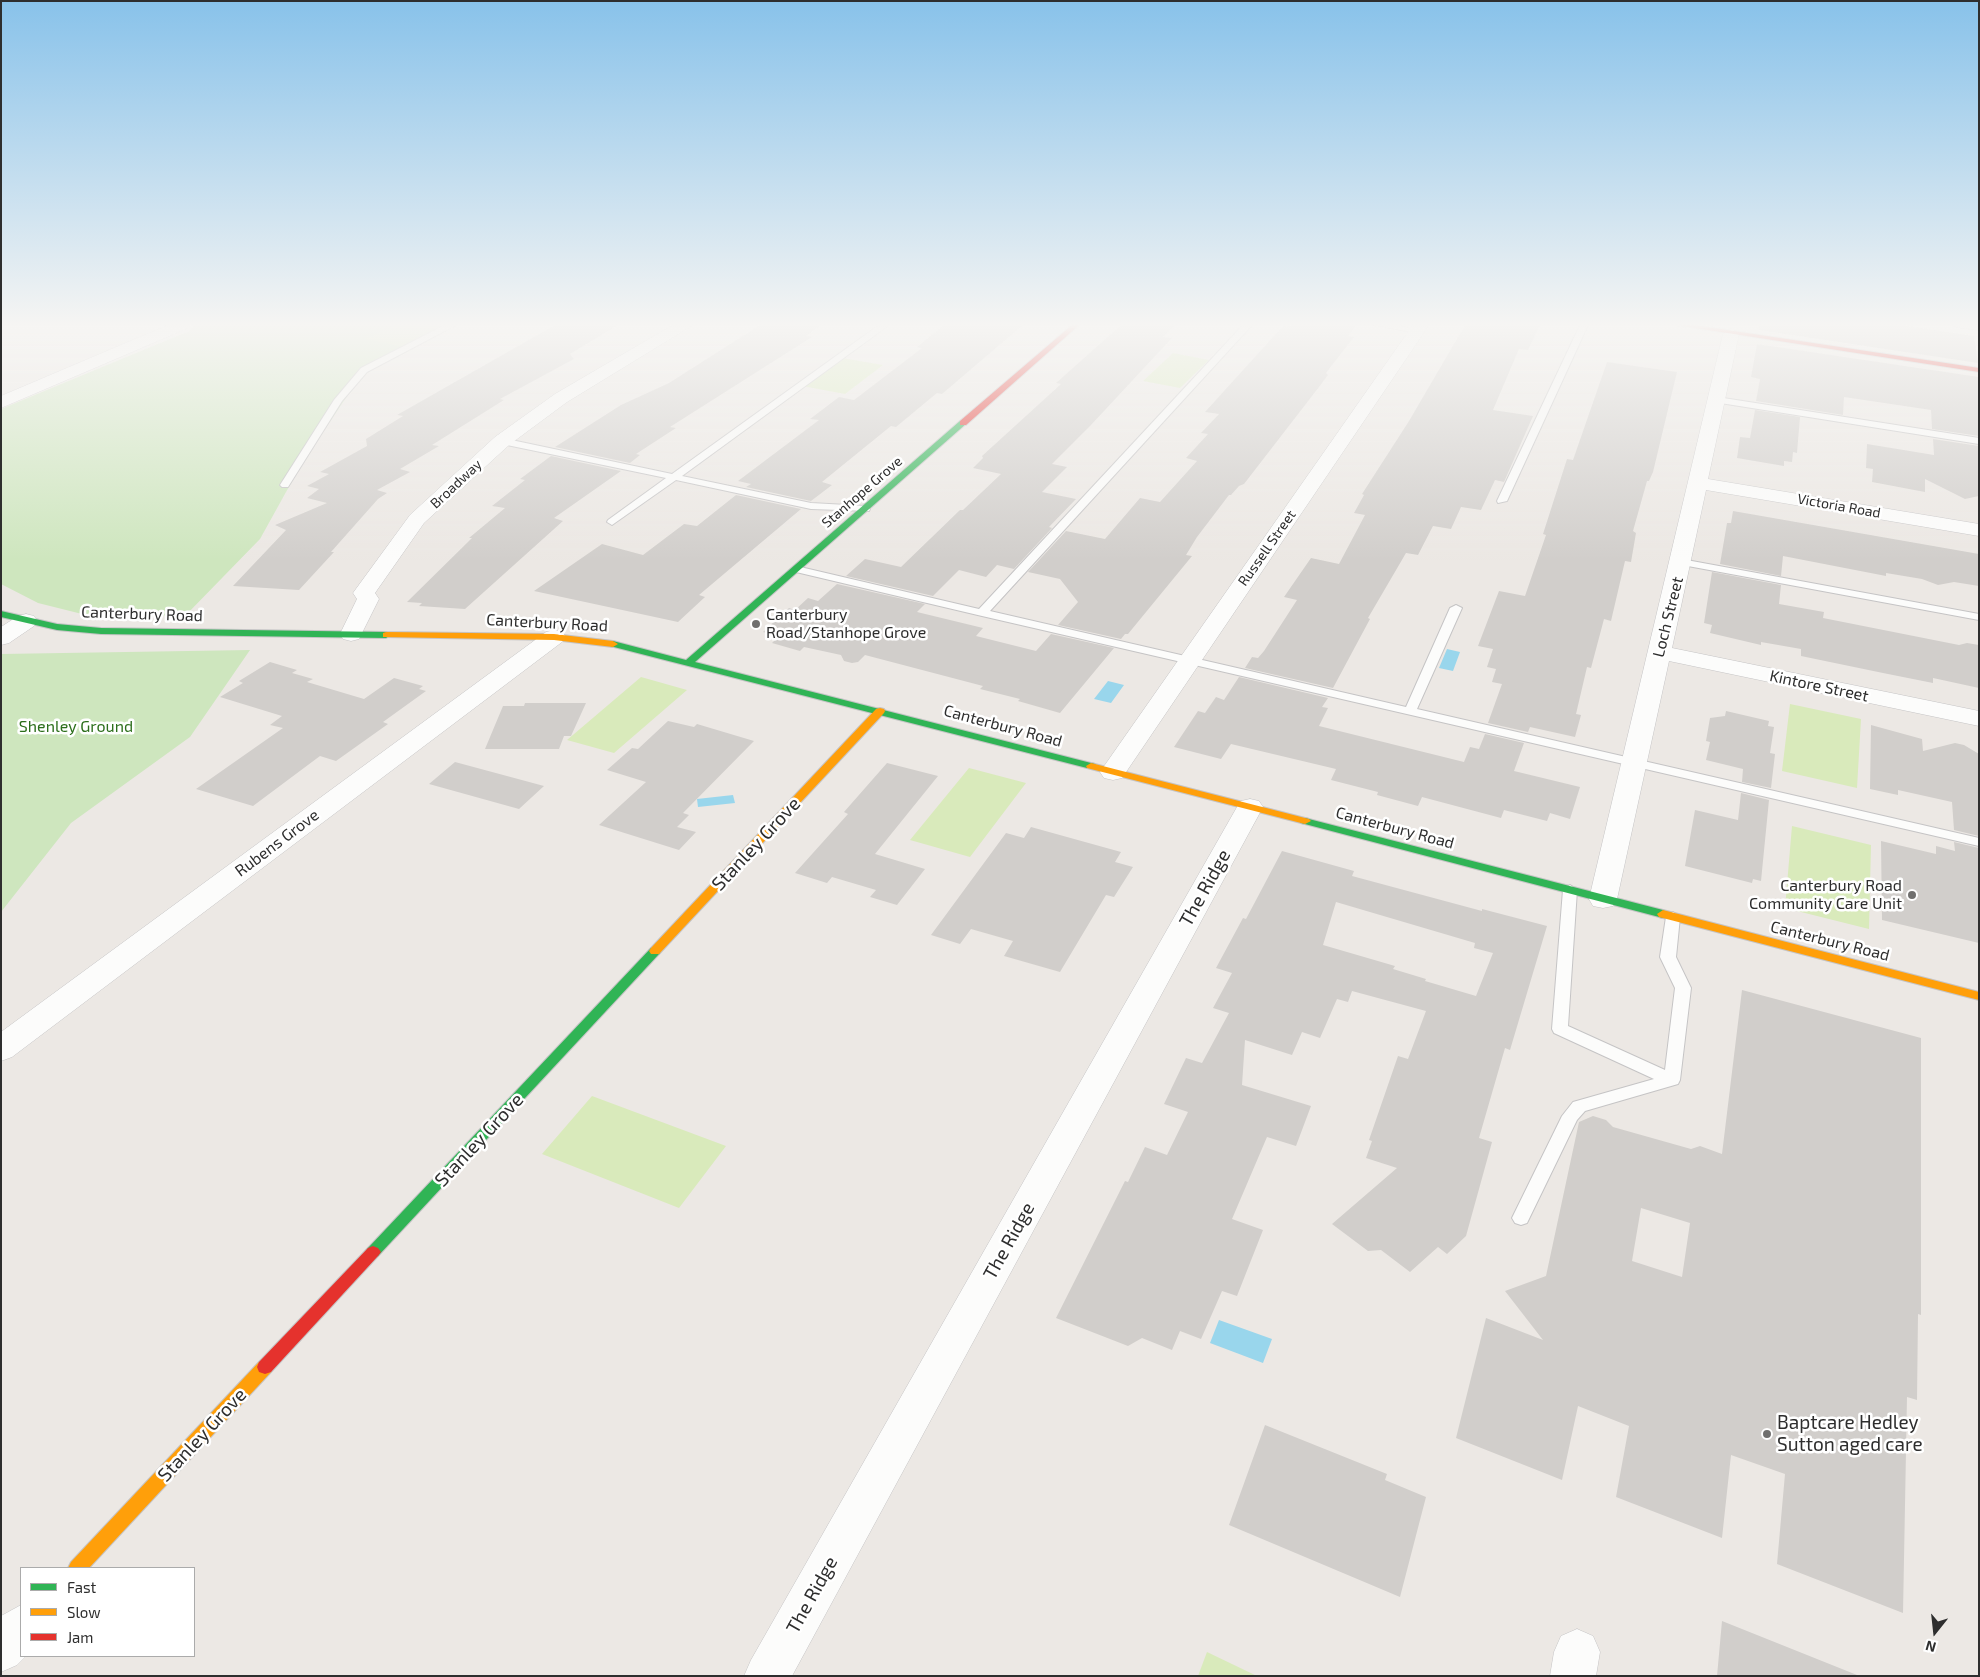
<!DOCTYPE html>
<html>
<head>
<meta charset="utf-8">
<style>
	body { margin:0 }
	#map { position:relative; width:1980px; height:1677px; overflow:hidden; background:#ece8e4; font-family:"Exo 2",sans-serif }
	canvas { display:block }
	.frame { position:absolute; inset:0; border:2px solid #2e2e2e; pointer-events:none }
	.legend { position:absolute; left:20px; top:1567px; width:175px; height:90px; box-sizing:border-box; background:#fff; border:1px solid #ababab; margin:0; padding:6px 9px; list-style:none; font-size:15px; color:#2e2e2e }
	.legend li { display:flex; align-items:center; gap:10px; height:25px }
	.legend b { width:25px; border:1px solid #ababab }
	.north { position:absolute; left:1910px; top:1607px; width:50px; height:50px; -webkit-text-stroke:4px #fff; paint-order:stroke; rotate:196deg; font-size:14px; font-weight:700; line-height:20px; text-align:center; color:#2e2e2e }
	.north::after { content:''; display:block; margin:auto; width:18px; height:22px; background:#2e2e2e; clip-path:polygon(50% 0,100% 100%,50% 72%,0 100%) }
</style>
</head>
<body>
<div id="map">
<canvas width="1980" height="1677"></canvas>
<div class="frame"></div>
<ul class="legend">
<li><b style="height:6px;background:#30b455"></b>Fast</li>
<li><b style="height:6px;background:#ff9f0a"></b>Slow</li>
<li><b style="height:6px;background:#e5322d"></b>Jam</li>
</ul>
<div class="north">N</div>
</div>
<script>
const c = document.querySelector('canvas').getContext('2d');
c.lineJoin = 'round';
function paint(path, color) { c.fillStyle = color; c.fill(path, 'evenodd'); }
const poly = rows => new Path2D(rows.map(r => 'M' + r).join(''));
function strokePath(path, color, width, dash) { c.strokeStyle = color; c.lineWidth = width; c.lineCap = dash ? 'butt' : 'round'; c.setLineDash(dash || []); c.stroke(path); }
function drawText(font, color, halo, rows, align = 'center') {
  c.font = font + ' "Exo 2",sans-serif'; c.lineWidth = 5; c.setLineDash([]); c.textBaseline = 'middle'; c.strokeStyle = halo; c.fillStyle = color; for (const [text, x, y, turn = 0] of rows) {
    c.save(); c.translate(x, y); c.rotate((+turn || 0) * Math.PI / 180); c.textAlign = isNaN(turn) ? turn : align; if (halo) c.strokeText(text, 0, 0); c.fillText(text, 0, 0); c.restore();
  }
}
paint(poly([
	[195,325,447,325,408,345,360,377,301,465,260,539,185,616,82,614,38,603,1,584,1,409,189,331],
	[250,650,190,737,71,823,1,912,1,654]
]), '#cee6be');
paint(poly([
	[395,325,447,325,404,347,366,339],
	[1173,353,1209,360,1180,388,1143,381],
	[842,358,883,365,845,394,802,386],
	[641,677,687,690,614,753,567,740],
	[1790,704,1861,719,1857,788,1782,771],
	[969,768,1026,783,970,857,910,840],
	[1792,826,1871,845,1869,929,1785,908],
	[592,1096,726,1146,679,1208,542,1154],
	[1207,1652,1257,1676,1198,1676]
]), '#d9eabb');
paint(poly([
	[1447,649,1460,652,1453,671,1439,668],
	[1108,681,1124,685,1111,703,1094,699],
	[733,795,735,803,698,807,697,799],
	[1219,1320,1272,1339,1263,1363,1210,1343]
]), '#99d6ec');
paint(poly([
	[555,325,618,325,570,354,574,359,500,399,504,400,432,445,439,446,400,469,410,472,377,490,387,493,378,499,331,552,334,552,299,590,233,586,286,530,275,525,327,503,307,498,319,489,307,486,329,474,320,472,367,446,366,439,403,416,397,415],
	[760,325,821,325,806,336,812,337,670,427,676,428,636,454,640,455,630,463,555,447,621,405,669,383],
	[944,325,1023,325,942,394,937,393,896,427,891,426,822,482,832,485,811,501,746,487,751,484,738,481,819,420,810,419,839,397,854,400,922,348,917,347],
	[1121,325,1175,325,1163,337,1172,338,1091,425,1052,464,1067,467,1042,492,1076,499,1049,527,1052,528,1014,569,997,565,986,577,959,570,933,596,846,576,865,559,901,567,960,510,963,510,1001,474,973,468,983,458,982,456,1061,384,1056,383],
	[1295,325,1356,325,1348,336,1354,337,1326,373,1328,375,1319,387,1244,484,1239,486,1231,495,1229,495,1197,537,1186,555,1192,556,1128,634,1125,634,1121,639,1058,625,1078,602,1060,579,1028,572,1066,531,1105,539,1140,498,1160,502,1197,461,1186,458,1208,434,1201,433,1219,414,1205,412,1282,327],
	[1465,325,1540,325,1528,350,1519,349,1493,410,1533,416,1504,482,1495,480,1481,510,1461,507,1451,529,1433,526,1418,555,1406,553,1368,618,1370,619,1333,688,1245,668,1252,657,1258,658,1264,651,1297,600,1284,597,1311,558,1339,564,1365,515,1354,513,1364,495,1362,494,1409,421],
	[1760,325,1901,325,1974,336,1978,363,1759,330],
	[1757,344,1979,377,1979,436,1932,429,1931,410,1844,397,1843,415,1756,401,1760,379,1751,377],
	[1607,362,1677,372,1653,472,1649,481,1647,481,1633,531,1636,533,1631,562,1625,561,1611,621,1604,619,1591,668,1587,667,1576,714,1581,715,1575,737,1530,727,1528,732,1488,723,1502,684,1492,682,1496,669,1487,667,1493,649,1478,646,1499,591,1525,596,1546,535,1543,534,1567,459,1573,460],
	[1755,410,1800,417,1797,453,1793,452,1792,462,1784,461,1784,466,1737,458,1740,437,1750,438],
	[1933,439,1979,446,1979,496,1965,499,1925,479,1925,492,1872,482,1873,469,1866,468,1867,444,1934,455],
	[551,456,621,471,554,518,563,521,465,609,419,606,422,603,407,602,472,538,469,538,505,508,492,506,525,480,520,479],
	[736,495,801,509,699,595,705,597,678,622,534,591,602,544,643,555,684,524,697,526],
	[1733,511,1979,554,1979,586,1954,582,1938,585,1922,579,1886,573,1886,576,1783,556,1781,576,1720,564,1727,523,1731,523],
	[1712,572,1781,585,1779,604,1824,612,1823,618,1959,645,1967,643,1979,645,1979,688,1933,678,1933,683,1883,673,1801,656,1801,649,1761,642,1761,645,1710,633,1712,625,1704,623],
	[837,584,925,604,917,612,983,628,976,636,1036,651,1051,634,1114,648,1060,713,1018,701,1020,699,980,689,983,686,865,655,858,662,852,663,844,661,841,655,804,647,800,651,772,643,779,636,763,632,789,608,795,610,808,598,818,601],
	[270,662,297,670,292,673,313,679,307,682,364,699,394,678,423,686,419,689,426,691,383,722,388,724,336,761,320,756,253,806,196,789,283,728,270,725,282,716,220,697,243,683,239,681],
	[1239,677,1328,698,1322,707,1328,708,1319,726,1464,762,1470,747,1479,749,1485,734,1524,743,1514,771,1580,787,1570,819,1550,813,1547,821,1504,810,1501,818,1422,797,1418,806,1377,795,1378,792,1331,780,1336,769,1231,744,1221,759,1174,747,1198,711,1205,713,1216,697,1224,700],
	[525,703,586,703,571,736,564,736,559,749,485,749,503,706,524,706],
	[1726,711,1769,721,1768,726,1774,727,1770,753,1775,754,1771,788,1742,782,1743,769,1706,760,1710,742,1706,741,1710,718,1725,716],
	[668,721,694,727,697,724,754,741,683,813,689,815,677,827,696,832,679,850,599,825,646,782,607,770,632,748,638,749],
	[1871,725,1922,739,1923,751,1955,743,1964,745,1979,754,1979,836,1954,830,1952,802,1898,790,1898,795,1870,789],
	[455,762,544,786,519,809,429,784],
	[887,763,938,776,875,854,925,869,897,905,870,897,876,890,832,877,827,883,795,873,848,814,844,812],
	[1741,793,1769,800,1761,881,1753,879,1752,883,1685,866,1695,810,1738,820],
	[1031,827,1121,852,1115,862,1133,867,1114,897,1106,895,1060,972,1004,956,1013,941,971,929,960,944,931,935,1006,833,1024,838],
	[1881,841,1936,854,1936,846,1955,851,1954,842,1979,848,1979,943,1882,920],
	[1282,851,1354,871,1352,876,1482,911,1482,909,1547,926,1510,1050,1505,1048,1479,1138,1492,1142,1466,1236,1447,1254,1438,1247,1410,1272,1381,1250,1368,1251,1332,1224,1397,1168,1366,1158,1372,1141,1369,1140,1398,1056,1408,1059,1426,1011,1352,991,1348,1002,1337,999,1320,1038,1302,1032,1292,1055,1245,1040,1242,1085,1311,1106,1296,1146,1267,1137,1232,1219,1263,1230,1237,1296,1222,1291,1201,1339,1180,1331,1172,1350,1142,1338,1128,1346,1056,1318,1125,1181,1128,1182,1145,1147,1167,1155,1188,1112,1164,1104,1186,1058,1202,1063,1229,1013,1213,1008,1232,973,1216,968,1243,918,1246,919],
	[1336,902,1475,943,1474,948,1493,953,1476,996,1425,981,1426,979,1393,969,1395,966,1323,945],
	[1742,990,1921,1038,1921,1315,1918,1314,1917,1400,1907,1397,1903,1613,1777,1564,1785,1474,1731,1455,1722,1538,1616,1497,1629,1426,1578,1406,1562,1480,1456,1438,1486,1318,1543,1340,1505,1291,1546,1276,1579,1122,1593,1116,1606,1120,1613,1127,1691,1149,1700,1146,1722,1154],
	[1641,1208,1690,1223,1682,1277,1632,1261],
	[1265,1425,1387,1474,1385,1480,1426,1497,1400,1597,1229,1525],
	[1722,1621,1857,1675,1857,1676,1717,1676]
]), '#d1cecb');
const lane = poly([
	[445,325,456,325,367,372,342,401,288,487,282,487,280,485,334,400,361,368,445,325],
	[879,325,889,325,682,476,811,503,865,506,870,509,869,511,811,509,676,480,612,525,607,522,608,520,666,478,502,444,497,441,502,438,672,474,879,325],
	[1243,325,1252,325,990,611,1406,707,1450,608,1456,605,1462,608,1417,709,1979,838,1979,846,982,616,796,572,791,569,796,566,979,609,1243,325],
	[1374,325,1396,325,1421,331,1417,333,1374,325],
	[1580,325,1588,325,1507,501,1498,503,1497,501,1580,325],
	[1953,325,1979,326,1979,330,1957,327,1953,325],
	[1717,397,1979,438,1979,444,1714,402,1713,400,1717,397],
	[1681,559,1979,614,1979,620,1677,564,1676,562,1681,559],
	[1570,885,1577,890,1568,1026,1665,1070,1675,988,1660,957,1666,917,1673,912,1680,917,1676,957,1691,988,1680,1080,1678,1084,1585,1111,1577,1120,1527,1223,1521,1225,1515,1223,1512,1218,1562,1116,1573,1102,1654,1079,1554,1033,1552,1029,1563,890,1570,885]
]);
const street = poly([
	[168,325,190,325,188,328,1,408,1,396,168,325],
	[673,325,693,325,567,402,509,445,424,523,375,593,379,599,359,639,351,641,343,639,340,634,357,599,353,593,410,515,495,437,555,394,673,325],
	[1413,325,1429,325,1122,778,1113,780,1104,778,1100,772,1413,325],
	[1731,329,1739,334,1708,479,1979,524,1979,536,1706,490,1672,648,1979,711,1979,726,1669,661,1617,899,1613,906,1603,908,1593,906,1589,899,1723,334,1731,329],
	[26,614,34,616,37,621,34,626,9,643,1,645,1,627,18,616,26,614],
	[554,630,562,632,566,637,562,642,12,1057,1,1061,1,1032,546,632,554,630],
	[1250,799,1259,801,1263,807,792,1676,744,1676,751,1660,1237,807,1241,801,1250,799],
	[21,1605,21,1656,26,1656,17,1665,1,1672,1,1616,21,1605],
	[1577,1629,1593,1636,1600,1652,1596,1676,1550,1676,1554,1652,1561,1636,1577,1629]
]);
const fast = poly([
	[960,421,967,423,695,662,1095,764,1096,766,1095,768,1087,768,610,646,608,644,613,641,686,660,960,421],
	[1,611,57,624,101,628,386,632,391,635,386,638,101,634,57,630,1,617,1,611],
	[1305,818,1663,910,1669,914,1663,918,1301,823,1299,821,1305,818],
	[655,947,659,948,661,951,659,954,378,1256,373,1258,368,1256,365,1252,368,1248,651,948,655,947]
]);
const slow = poly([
	[386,632,554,634,613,641,618,644,613,647,554,640,383,637,383,633,386,632],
	[880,708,884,709,885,711,884,713,659,954,651,954,649,951,651,948,876,709,880,708],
	[1091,763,1309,819,1311,821,1305,824,1087,768,1086,766,1091,763],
	[1663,910,1979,992,1979,1000,1659,917,1657,914,1663,910],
	[265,1360,271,1362,273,1367,271,1372,89,1568,68,1568,71,1562,259,1362,265,1360]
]);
const jam = poly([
	[1072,325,1079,325,966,425,960,425,960,421,1072,325],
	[1676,325,1694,325,1979,368,1979,372,1676,325],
	[373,1246,378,1248,381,1252,378,1256,271,1372,265,1374,259,1372,257,1367,259,1362,368,1248,373,1246]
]);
strokePath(lane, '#c5c4c5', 2);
strokePath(street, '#c5c4c5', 1);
strokePath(fast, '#c5c4c5', 2);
strokePath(slow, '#c5c4c5', 2);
strokePath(jam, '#c5c4c5', 2);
paint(lane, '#fcfcfb');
paint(street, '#fcfcfb');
paint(fast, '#30b455');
paint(slow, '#ff9f0a');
paint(jam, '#e5322d');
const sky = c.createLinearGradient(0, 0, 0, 560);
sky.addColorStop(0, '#88c2ea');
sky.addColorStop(0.58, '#f6f5f3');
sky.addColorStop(1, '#f6f5f300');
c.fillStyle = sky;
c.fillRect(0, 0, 1980, 560);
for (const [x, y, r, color] of [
	[756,624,5,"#706f6e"],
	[1912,895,5,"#706f6e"],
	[1767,1434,5,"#706f6e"]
]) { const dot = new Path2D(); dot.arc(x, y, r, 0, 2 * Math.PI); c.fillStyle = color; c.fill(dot); strokePath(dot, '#fff', 2); }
drawText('14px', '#2e2e2e', '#fff', [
	["Broadway",456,484,-43],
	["Stanhope Grove",862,492,-41],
	["Victoria Road",1839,506,10],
	["Russell Street",1267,548,-55]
]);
drawText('16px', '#2e2e2e', '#fff', [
	["Canterbury Road",142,614,2],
	["Loch Street",1668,617,-76],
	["Canterbury Road",547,623,3],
	["Kintore Street",1819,686,12],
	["Canterbury Road",1003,726,15],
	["Canterbury Road",1395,828,15],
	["Rubens Grove",277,843,-37],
	["Canterbury Road",1830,941,14]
]);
drawText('16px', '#2e2e2e', '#fff', [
	["Canterbury",766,615],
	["Road/Stanhope Grove",766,633],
	["Canterbury Road",1902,886,"right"],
	["Community Care Unit",1902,904,"right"]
], 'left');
drawText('16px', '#2c6e1b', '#fff', [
	["Shenley Ground",76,727]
]);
drawText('19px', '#2e2e2e', '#fff', [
	["Stanley Grove",756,844,-47],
	["The Ridge",1205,888,-61],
	["Stanley Grove",479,1140,-47],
	["The Ridge",1009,1241,-61],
	["Stanley Grove",202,1435,-47],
	["The Ridge",812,1595,-61]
]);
drawText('19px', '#2e2e2e', '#fff', [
	["Baptcare Hedley",1777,1423],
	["Sutton aged care",1777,1445]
], 'left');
</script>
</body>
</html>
